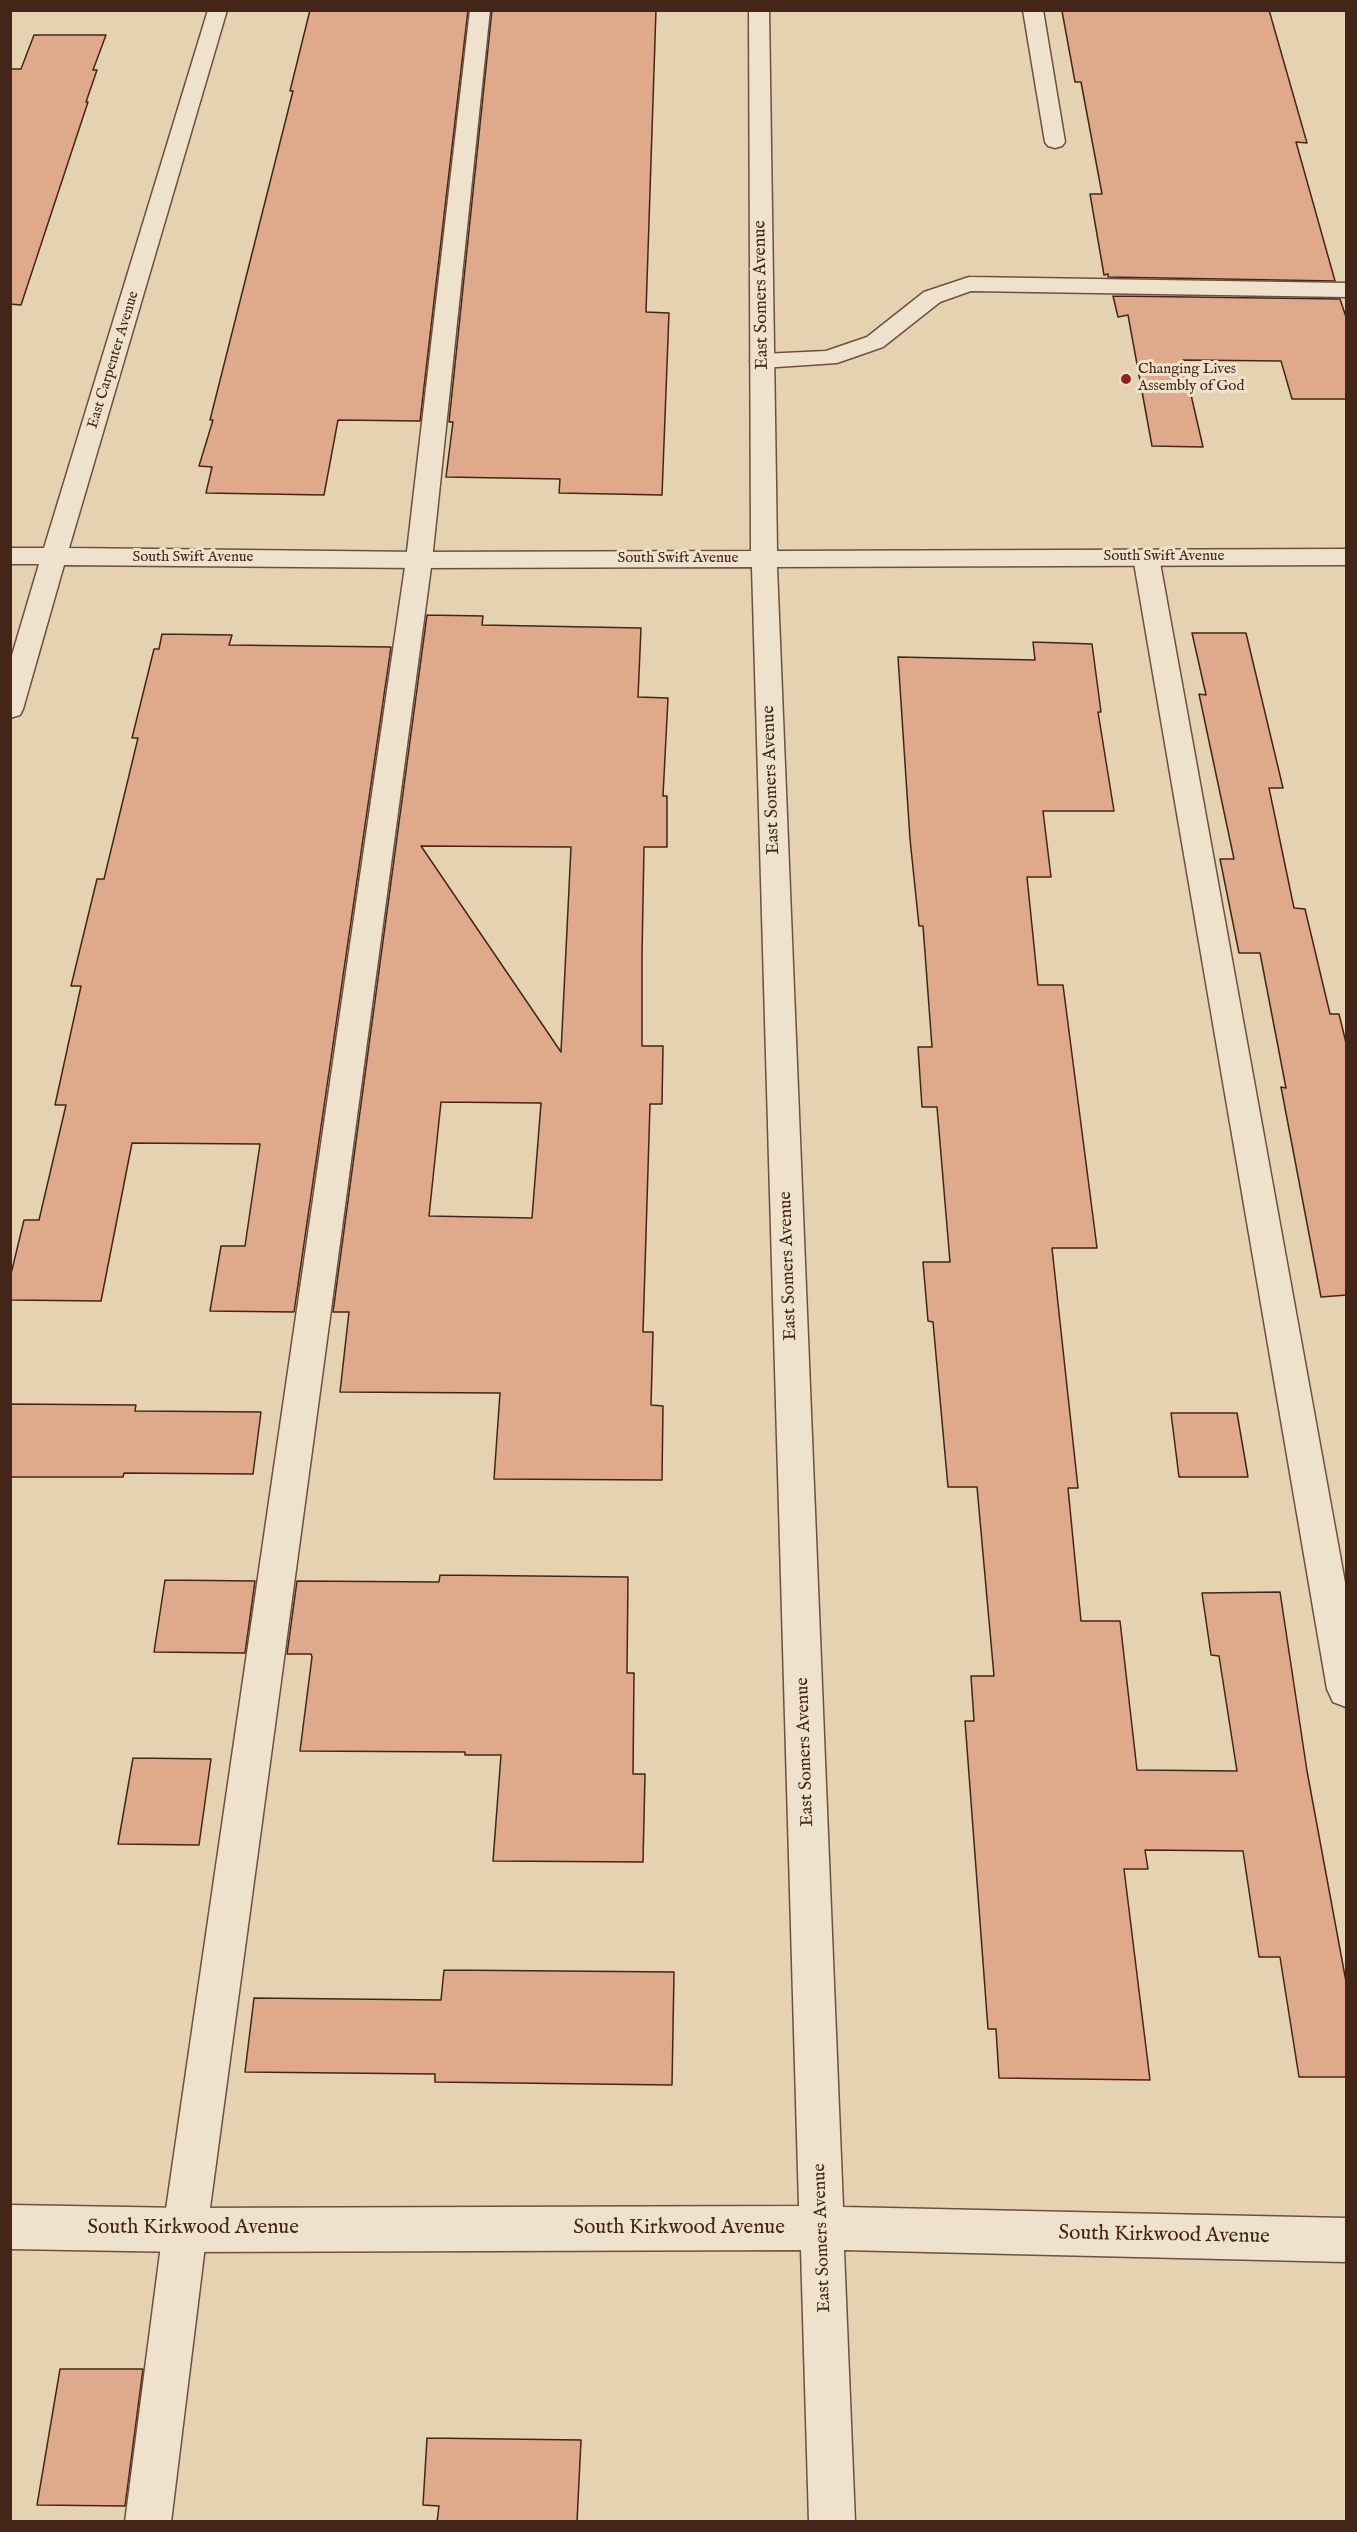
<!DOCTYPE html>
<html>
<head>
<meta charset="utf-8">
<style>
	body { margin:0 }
	#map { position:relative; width:1357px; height:2532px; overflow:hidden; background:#e5d2b1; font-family:"IM FELL English",serif }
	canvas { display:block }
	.frame { position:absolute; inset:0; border:12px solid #442619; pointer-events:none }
</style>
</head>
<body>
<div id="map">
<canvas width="1357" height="2532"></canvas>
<div class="frame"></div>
</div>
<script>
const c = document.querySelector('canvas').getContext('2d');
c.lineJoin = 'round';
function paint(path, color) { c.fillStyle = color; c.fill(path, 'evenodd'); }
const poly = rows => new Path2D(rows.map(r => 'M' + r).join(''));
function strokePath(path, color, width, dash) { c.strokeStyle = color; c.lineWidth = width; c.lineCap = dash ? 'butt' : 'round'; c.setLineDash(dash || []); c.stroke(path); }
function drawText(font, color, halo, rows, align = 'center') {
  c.font = font + ' "IM FELL English",serif'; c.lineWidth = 6; c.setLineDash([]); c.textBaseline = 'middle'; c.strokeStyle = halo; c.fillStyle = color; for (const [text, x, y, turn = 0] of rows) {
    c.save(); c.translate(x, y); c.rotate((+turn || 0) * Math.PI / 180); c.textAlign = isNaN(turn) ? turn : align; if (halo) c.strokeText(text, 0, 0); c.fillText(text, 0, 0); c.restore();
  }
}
const building = poly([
	[310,10,468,10,420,421,338,420,324,495,206,493,212,467,199,466,213,420,210,420,293,91,290,91,310,10],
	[492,10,656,10,646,312,669,313,662,495,559,493,560,479,446,477,453,422,449,422,492,10],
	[1189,10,1269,10,1307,143,1296,142,1335,281,1108,277,1108,274,1104,275,1090,194,1102,194,1081,82,1075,82,1062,11,1189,10],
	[34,35,106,35,93,70,97,70,86,102,88,102,21,305,10,304,10,69,21,69,34,35],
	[1113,296,1340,299,1347,320,1347,399,1292,399,1281,361,1183,360,1203,447,1152,446,1128,315,1118,317,1113,296],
	[427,615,483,616,482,625,641,628,638,697,668,698,663,796,667,796,667,847,644,847,642,955,642,1046,663,1046,662,1104,650,1104,643,1332,653,1332,651,1405,663,1406,662,1480,494,1479,500,1393,340,1392,349,1312,333,1312,427,615],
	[421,846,571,847,561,1052,421,846],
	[441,1102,541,1103,532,1218,429,1216,441,1102],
	[1192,633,1246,633,1283,788,1269,788,1294,908,1305,909,1330,1014,1339,1014,1347,1047,1347,1295,1321,1297,1281,1087,1286,1088,1260,953,1239,953,1220,859,1234,859,1199,694,1206,695,1192,633],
	[162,634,232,635,229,645,391,647,294,1312,210,1311,221,1246,245,1246,260,1144,132,1143,101,1301,10,1300,10,1278,24,1220,39,1220,66,1105,55,1105,81,986,71,986,97,879,104,879,138,738,132,738,154,649,159,649,162,634],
	[1033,642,1092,644,1101,712,1098,712,1114,811,1043,811,1051,877,1027,877,1038,985,1063,985,1097,1248,1052,1248,1078,1488,1068,1488,1081,1621,1120,1621,1137,1770,1237,1771,1219,1656,1211,1655,1202,1593,1280,1592,1307,1771,1347,1987,1347,2077,1299,2077,1280,1957,1259,1957,1243,1851,1145,1850,1148,1869,1124,1869,1150,2080,999,2078,996,2029,988,2029,965,1721,974,1721,971,1676,994,1676,977,1487,948,1487,933,1322,928,1321,923,1262,950,1262,937,1107,922,1107,918,1047,932,1047,923,926,919,926,910,839,898,657,1035,660,1033,642],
	[10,1404,136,1405,135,1411,261,1412,253,1474,124,1473,123,1477,10,1477,10,1404],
	[1171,1413,1237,1413,1248,1477,1179,1477,1171,1413],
	[440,1575,628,1577,627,1673,634,1673,633,1774,645,1774,643,1862,493,1861,501,1755,465,1755,465,1752,300,1751,312,1657,311,1654,287,1654,297,1581,439,1582,440,1575],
	[165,1580,255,1581,245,1653,154,1652,165,1580],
	[133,1758,211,1759,199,1845,118,1844,133,1758],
	[444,1970,674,1972,672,2085,435,2082,435,2074,245,2072,254,1998,441,2000,444,1970],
	[60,2369,143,2369,125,2506,37,2505,60,2369],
	[427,2438,581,2440,577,2522,437,2522,439,2506,423,2505,427,2438]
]);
paint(building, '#dfa98b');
strokePath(building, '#442619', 1.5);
const service = poly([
	[470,10,490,10,432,560,207,2230,171,2522,125,2522,163,2230,406,560,470,10],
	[1023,10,1043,10,1065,142,1062,146,1055,148,1048,146,1045,142,1023,10],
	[969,277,1346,283,1346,297,971,291,940,302,883,347,837,363,762,368,754,366,750,361,754,356,762,354,826,351,867,337,924,292,969,277],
	[1146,549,1155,551,1159,557,1346,1588,1346,1707,1333,1702,1327,1689,1133,557,1137,551,1146,549]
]);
const minor = poly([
	[208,10,227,10,69,548,419,552,751,551,749,10,769,10,777,551,1346,549,1346,565,777,567,843,2207,1346,2218,1346,2262,844,2250,855,2522,809,2522,801,2250,185,2252,10,2249,10,2205,185,2208,799,2206,752,567,419,568,64,565,23,709,20,715,10,718,10,662,39,564,10,564,10,548,44,548,208,10]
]);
strokePath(service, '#6c513f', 3);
strokePath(minor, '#6c513f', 3);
paint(service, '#eee2cc');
paint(minor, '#eee2cc');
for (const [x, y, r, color] of [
	[1126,379,6,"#8f2418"]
]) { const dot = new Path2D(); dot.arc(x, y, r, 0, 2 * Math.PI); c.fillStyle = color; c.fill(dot); strokePath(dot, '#eee2cc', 2); }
drawText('15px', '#442619', '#eee2cc', [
	["East Carpenter Avenue",114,360,-73],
	["South Swift Avenue",1164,557],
	["South Swift Avenue",193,558],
	["South Swift Avenue",678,559]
]);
drawText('15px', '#442619', '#eee2cc', [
	["Changing Lives",1138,370],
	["Assembly of God",1138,387]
], 'left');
drawText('18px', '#442619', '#eee2cc', [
	["East Somers Avenue",762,295,-91],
	["East Somers Avenue",772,780,-92],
	["East Somers Avenue",789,1266,-92],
	["East Somers Avenue",806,1752,-92],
	["East Somers Avenue",823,2238,-92]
]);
drawText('21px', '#442619', '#eee2cc', [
	["South Kirkwood Avenue",193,2229],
	["South Kirkwood Avenue",679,2229],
	["South Kirkwood Avenue",1164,2236,1]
]);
</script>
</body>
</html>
